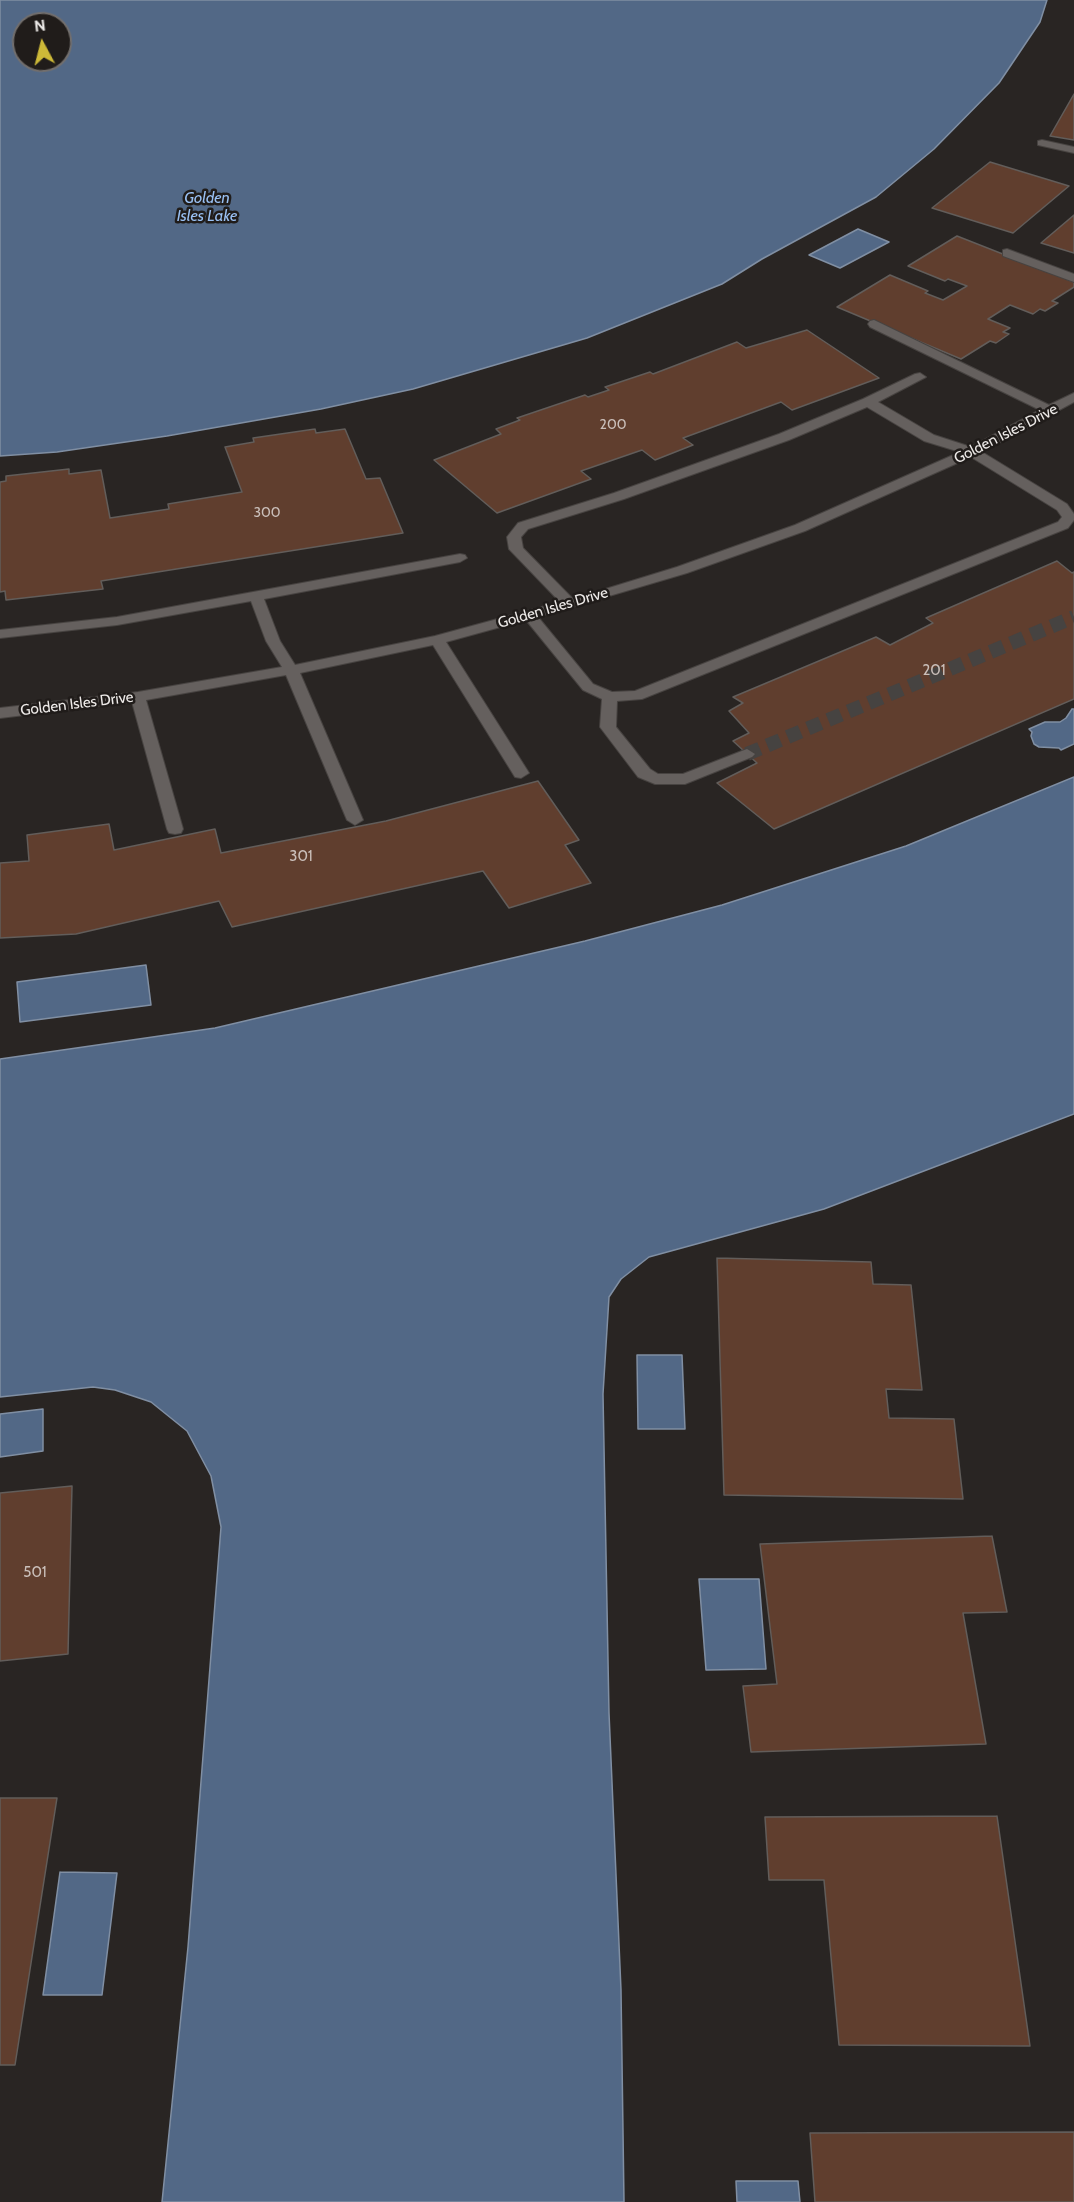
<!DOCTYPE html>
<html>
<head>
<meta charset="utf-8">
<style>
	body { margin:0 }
	#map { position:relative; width:1074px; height:2202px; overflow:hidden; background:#292523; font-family:Cabin,sans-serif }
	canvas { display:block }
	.north { position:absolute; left:12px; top:12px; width:60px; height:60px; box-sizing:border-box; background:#201c1a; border:2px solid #726e6c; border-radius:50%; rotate:353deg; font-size:16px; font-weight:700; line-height:24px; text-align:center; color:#edeae8 }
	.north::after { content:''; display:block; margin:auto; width:21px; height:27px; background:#cdb938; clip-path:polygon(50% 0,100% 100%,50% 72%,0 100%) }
</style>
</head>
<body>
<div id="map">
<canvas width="1074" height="2202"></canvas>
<div class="north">N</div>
</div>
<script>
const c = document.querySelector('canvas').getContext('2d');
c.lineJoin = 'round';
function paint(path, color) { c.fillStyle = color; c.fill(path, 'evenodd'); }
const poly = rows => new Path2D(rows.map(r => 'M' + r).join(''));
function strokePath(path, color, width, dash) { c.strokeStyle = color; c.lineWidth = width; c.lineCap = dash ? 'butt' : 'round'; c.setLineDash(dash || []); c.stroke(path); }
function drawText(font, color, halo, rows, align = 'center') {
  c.font = font + ' Cabin,sans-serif'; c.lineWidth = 5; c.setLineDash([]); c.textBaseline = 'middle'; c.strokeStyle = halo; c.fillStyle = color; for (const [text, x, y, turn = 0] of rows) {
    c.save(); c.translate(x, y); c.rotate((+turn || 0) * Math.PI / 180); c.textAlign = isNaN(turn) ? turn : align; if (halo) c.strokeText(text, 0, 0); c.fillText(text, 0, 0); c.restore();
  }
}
const water = poly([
	[0,0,1047,0,1040,22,999,83,934,149,876,197,762,259,722,284,587,338,413,389,321,409,167,436,57,452,0,456,0,0],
	[24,24,60,24,60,60,24,60,24,24],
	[858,229,889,242,840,268,809,255,858,229],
	[1072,709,1074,709,1074,744,1061,750,1059,748,1039,747,1034,744,1031,736,1032,732,1029,729,1045,722,1060,722,1066,718,1072,709],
	[1074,777,1074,1114,824,1209,649,1257,621,1279,609,1297,603,1394,609,1713,621,1990,624,2202,162,2202,188,1947,221,1527,211,1476,187,1431,151,1402,115,1390,93,1387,0,1397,0,1059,215,1028,585,941,722,905,906,846,1074,777],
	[146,965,151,1005,20,1022,17,982,146,965],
	[637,1355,682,1355,685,1429,638,1429,637,1355],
	[43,1409,43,1451,0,1457,0,1414,43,1409],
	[699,1579,759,1579,766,1669,706,1670,699,1579],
	[60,1872,117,1873,102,1995,43,1995,60,1872],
	[736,2181,798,2181,800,2202,737,2202,736,2181]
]);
paint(water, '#526886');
strokePath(water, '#808fa3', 1.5);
const building = poly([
	[1074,94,1074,140,1050,136,1074,94],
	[990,162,1069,186,1013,233,932,208,990,162],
	[1074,215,1074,253,1041,243,1074,215],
	[957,236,1074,282,1074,287,1052,301,1058,303,1045,311,1040,309,1033,314,1010,305,988,319,1010,328,1003,332,1009,334,996,343,990,341,961,359,837,307,890,275,928,291,925,293,943,300,967,286,948,279,945,281,908,266,957,236],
	[807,330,879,378,792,410,781,402,683,438,693,445,655,460,642,450,581,471,591,479,497,513,434,460,501,434,496,429,520,420,517,418,585,395,588,397,609,390,605,387,650,372,653,374,737,342,746,348,807,330],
	[315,429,316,433,345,429,366,479,380,478,403,533,101,581,103,589,6,600,5,591,0,592,0,482,6,481,6,476,69,469,69,474,101,470,110,518,169,509,168,504,242,492,225,447,254,442,253,438,315,429],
	[1057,561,1072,573,1074,572,1074,699,774,829,717,783,757,763,733,741,749,733,729,711,743,703,733,697,876,637,890,645,933,623,926,618,1057,561],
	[538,781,579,840,565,845,591,883,509,908,483,871,232,927,219,901,76,934,0,938,0,863,29,861,27,835,109,824,114,850,215,829,221,853,386,821,538,781],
	[717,1258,871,1262,873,1284,911,1285,922,1390,886,1389,889,1418,954,1419,963,1499,724,1495,717,1258],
	[72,1486,68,1654,0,1661,0,1493,72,1486],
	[992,1536,1007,1612,963,1613,986,1744,751,1752,743,1686,777,1684,760,1544,992,1536],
	[0,1798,57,1798,15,2065,0,2065,0,1798],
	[997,1816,1030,2046,839,2045,824,1880,769,1880,765,1817,997,1816],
	[1074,2132,1074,2202,815,2202,810,2133,1074,2132]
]);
paint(building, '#603e2e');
strokePath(building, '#625d5a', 1.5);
strokePath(poly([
	[747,754,1074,617]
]), '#464341', 14, [14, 8]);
const minor = poly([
	[1042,140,1074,147,1074,153,1038,145,1038,141,1042,140],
	[1007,249,1074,274,1074,282,1003,256,1003,250,1007,249],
	[874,320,1049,405,1074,393,1074,402,982,452,1067,504,1074,514,1074,520,1068,528,642,699,617,701,616,727,650,769,658,774,683,774,747,749,755,754,752,757,685,784,655,784,638,777,600,727,602,699,583,690,526,620,446,642,529,773,521,778,515,777,433,645,300,673,363,820,355,825,347,820,286,675,146,700,183,829,181,833,175,834,169,833,167,829,132,702,0,718,0,708,138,692,282,667,266,641,251,601,117,625,0,638,0,630,117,617,460,554,465,555,467,558,460,562,264,599,280,641,295,665,435,636,560,602,509,549,507,537,518,523,614,493,779,434,863,399,915,374,920,373,926,377,878,402,934,435,971,447,1040,410,870,327,868,324,870,321,874,320],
	[867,407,924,441,960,452,795,525,677,567,573,599,523,548,521,537,528,529,624,499,789,440,867,407],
	[971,457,1057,510,1062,517,1058,522,635,691,612,692,593,684,538,617,687,573,805,531,971,457]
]);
strokePath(minor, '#474341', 2);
paint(minor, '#65605e');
drawText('14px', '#cabfba', null, [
	["200",613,425],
	["300",267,513]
]);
drawText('15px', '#edeae8', '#201c1a', [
	["Golden Isles Drive",1006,434,-27],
	["Golden Isles Drive",553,608,-16],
	["Golden Isles Drive",77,704,-7]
]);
drawText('15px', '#cabfba', null, [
	["201",934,671],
	["301",301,857],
	["501",35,1573]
]);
drawText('italic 16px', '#9ac1f4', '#201c1a', [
	["Golden",207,198],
	["Isles Lake",207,216]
]);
</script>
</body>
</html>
